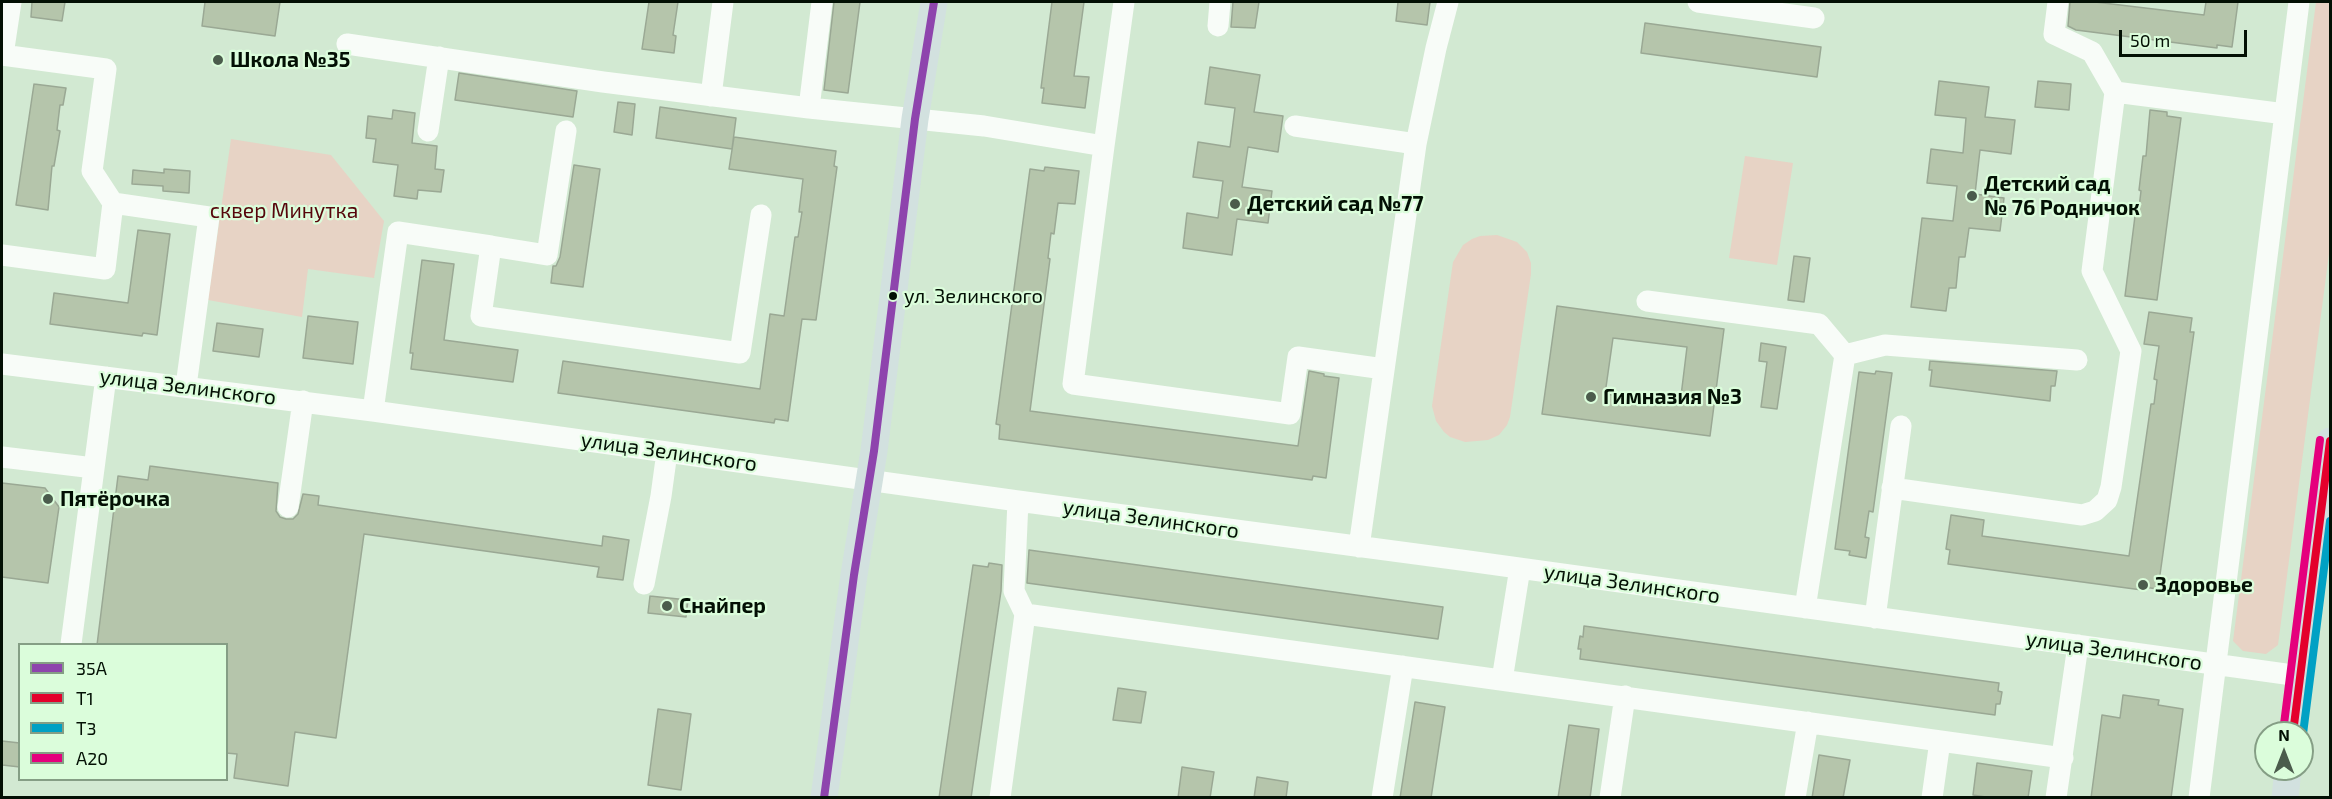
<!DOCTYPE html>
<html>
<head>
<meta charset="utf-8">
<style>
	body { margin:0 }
	#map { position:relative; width:2332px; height:799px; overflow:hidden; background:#d2e9d2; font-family:"Exo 2",sans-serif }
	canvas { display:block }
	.frame { position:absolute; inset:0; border:3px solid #031004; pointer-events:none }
	.legend { position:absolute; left:18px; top:643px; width:210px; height:138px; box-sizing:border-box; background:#dbfddb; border:2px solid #859e85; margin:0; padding:8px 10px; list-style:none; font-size:18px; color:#031004 }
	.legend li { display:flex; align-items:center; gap:12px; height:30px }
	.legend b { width:30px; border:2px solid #859e85 }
	.north { position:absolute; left:2254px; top:721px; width:60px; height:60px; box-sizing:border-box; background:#dbfddb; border:2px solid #859e85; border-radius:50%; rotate:0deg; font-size:16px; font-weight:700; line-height:24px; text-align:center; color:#031004 }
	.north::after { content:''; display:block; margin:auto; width:21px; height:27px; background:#4b5c4c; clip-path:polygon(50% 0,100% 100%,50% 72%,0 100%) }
	.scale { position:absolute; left:2119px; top:30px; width:128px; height:27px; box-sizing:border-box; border:3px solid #031004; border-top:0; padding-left:8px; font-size:18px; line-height:21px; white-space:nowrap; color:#031004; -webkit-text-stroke:4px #dbfddb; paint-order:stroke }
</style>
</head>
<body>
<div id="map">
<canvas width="2332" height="799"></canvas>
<div class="frame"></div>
<ul class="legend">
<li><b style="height:8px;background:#8e44ad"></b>35А</li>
<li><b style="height:8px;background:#e4002b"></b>Т1</li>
<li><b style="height:8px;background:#00a1c4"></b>Т3</li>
<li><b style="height:8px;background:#e5007d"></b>А20</li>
</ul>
<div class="north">N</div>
<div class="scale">50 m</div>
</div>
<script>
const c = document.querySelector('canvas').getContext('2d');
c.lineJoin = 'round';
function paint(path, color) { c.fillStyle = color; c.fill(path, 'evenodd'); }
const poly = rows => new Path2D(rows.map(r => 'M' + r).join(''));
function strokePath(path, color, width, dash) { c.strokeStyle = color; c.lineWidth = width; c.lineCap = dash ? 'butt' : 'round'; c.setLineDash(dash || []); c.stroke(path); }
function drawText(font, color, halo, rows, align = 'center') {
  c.font = font + ' "Exo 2",sans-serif'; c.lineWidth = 4.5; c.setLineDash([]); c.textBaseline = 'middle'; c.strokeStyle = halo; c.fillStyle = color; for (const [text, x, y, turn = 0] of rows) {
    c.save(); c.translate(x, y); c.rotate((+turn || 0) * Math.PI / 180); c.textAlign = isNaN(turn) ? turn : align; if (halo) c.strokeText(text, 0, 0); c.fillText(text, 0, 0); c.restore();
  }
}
paint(poly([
	[2316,2,2330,2,2330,246,2278,645,2266,654,2243,651,2233,641],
	[231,139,331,155,384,221,374,278,308,269,302,317,208,300],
	[1745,156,1793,163,1777,265,1729,258],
	[1497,235,1517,242,1527,252,1531,263,1531,274,1510,417,1507,425,1499,435,1488,440,1465,442,1450,437,1444,432,1436,421,1432,406,1453,262,1463,245,1472,239,1480,236]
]), '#e7d3c5');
const building = poly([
	[32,2,65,2,62,21,31,17,32,2],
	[205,2,280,2,275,36,202,26,205,2],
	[649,2,678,2,673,35,676,36,674,53,642,49,649,2],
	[834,2,860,2,848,93,824,90,834,2],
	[1052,2,1084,2,1074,76,1089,77,1085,108,1042,103,1044,88,1041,88,1052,2],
	[1233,2,1259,2,1255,28,1231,27,1233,2],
	[1398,2,1430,2,1427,25,1396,21,1398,2],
	[2070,2,2095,2,2204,15,2206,2,2238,2,2232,47,2217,45,2217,48,2076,30,2068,26,2070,2],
	[1645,23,1821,47,1817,77,1641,53,1645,23],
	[1210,67,1260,75,1254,112,1283,116,1278,152,1248,147,1242,187,1272,191,1268,223,1237,219,1232,255,1183,248,1187,213,1218,218,1223,181,1193,177,1198,142,1230,147,1235,108,1205,104,1210,67],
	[459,73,577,91,573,117,455,100,459,73],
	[1939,81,1989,87,1985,117,2015,120,2011,154,1980,150,1975,194,2004,198,2000,231,1969,228,1965,257,1959,257,1956,288,1949,288,1946,311,1911,307,1922,218,1953,221,1957,186,1927,183,1931,149,1963,153,1966,118,1935,115,1939,81],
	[2038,81,2071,84,2069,110,2035,107,2038,81],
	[34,84,66,88,63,105,60,105,57,130,60,131,54,166,52,166,48,210,16,205,34,84],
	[618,102,635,104,632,135,614,132,618,102],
	[660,107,736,118,732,149,656,138,660,107],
	[393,110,415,113,412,143,437,146,435,169,444,170,441,192,418,190,417,199,394,196,398,165,373,162,376,139,366,138,368,116,392,119,393,110],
	[2150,110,2167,112,2167,116,2181,118,2157,300,2125,296,2135,216,2138,216,2141,191,2139,190,2143,156,2146,156,2150,110],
	[734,137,836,151,834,166,837,167,816,320,802,319,788,421,775,419,774,423,558,393,563,361,760,389,770,314,784,316,795,237,798,237,802,212,799,212,803,179,729,169,734,137],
	[574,165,600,169,583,287,551,283,553,266,556,266,560,257,574,165],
	[1045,167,1079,171,1075,204,1058,203,1054,234,1051,233,1048,258,1050,259,1030,411,1298,446,1309,371,1324,374,1324,376,1339,378,1326,478,1313,476,1312,480,999,439,1000,425,996,424,1030,169,1044,171,1045,167],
	[164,169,190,171,189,193,163,191,163,186,132,184,133,170,164,173,164,169],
	[138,230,170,234,157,335,143,333,142,336,50,324,54,293,128,303,138,230],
	[1794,256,1810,258,1804,302,1788,300,1794,256],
	[422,260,454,264,444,340,518,350,513,382,411,369,413,353,410,353,422,260],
	[1557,306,1724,329,1710,436,1542,414,1557,306],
	[1613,338,1687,347,1680,404,1605,394,1613,338],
	[2149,312,2192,318,2190,332,2194,332,2158,589,2143,587,2142,590,1948,564,1950,550,1946,549,1951,515,1984,520,1982,536,2129,556,2151,404,2154,404,2157,380,2154,379,2159,346,2144,344,2149,312],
	[308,316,358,322,353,364,303,358,308,316],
	[217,323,263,329,259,357,213,351,217,323],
	[1761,343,1786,347,1777,409,1761,407,1767,362,1759,361,1761,343],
	[1930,361,2057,371,2055,386,2051,386,2050,401,1930,386,1932,370,1929,370,1930,361],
	[1876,371,1892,373,1873,512,1869,511,1865,537,1869,538,1866,558,1849,555,1850,551,1835,549,1859,372,1875,374,1876,371],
	[150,466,278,483,276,511,280,517,286,519,293,519,298,514,303,494,319,496,318,505,602,546,603,536,629,540,623,580,597,577,599,567,364,534,336,738,295,732,288,786,234,778,237,754,226,753,226,645,97,645,118,476,148,480,150,466],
	[2,483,45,488,59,507,48,583,2,577,2,483],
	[1029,550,1443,607,1438,639,1027,583,1029,550],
	[989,563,1002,565,1001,591,971,798,939,798,973,565,988,567,989,563],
	[650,596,688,600,686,617,648,613,650,596],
	[1584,626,1999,683,1998,691,2002,692,2000,704,1996,704,1995,715,1580,659,1581,649,1578,649,1580,636,1583,637,1584,626],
	[1118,688,1146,692,1141,723,1113,720,1118,688],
	[2123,695,2159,700,2158,705,2183,709,2171,798,2091,798,2102,715,2120,718,2123,695],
	[1415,702,1445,707,1431,798,1400,798,1415,702],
	[658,709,691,714,681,790,648,785,658,709],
	[1569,725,1599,729,1590,798,1558,798,1569,725],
	[2,741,20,743,20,767,2,765,2,741],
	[1819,755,1850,760,1843,798,1812,798,1819,755],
	[1977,763,2032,771,2028,798,1992,798,1973,795,1977,763],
	[1182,767,1214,772,1210,798,1178,798,1182,767],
	[1257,777,1288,782,1286,798,1254,798,1257,777]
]);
paint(building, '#b5c5ab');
strokePath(building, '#9aa894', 1.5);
strokePath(poly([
	[1698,2,1814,18],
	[2058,2,2054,34,2092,52,2115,92],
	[1218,26,1220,2],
	[347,44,603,82,809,108,984,126,1104,146,1073,384,1290,414,1298,357,1384,369],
	[2,55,106,69,92,171,113,203,105,269,2,255],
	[3,55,11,2],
	[711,96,723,2],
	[809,108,822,2],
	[1295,126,1416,144],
	[428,131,439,57],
	[1104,146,1124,2],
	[113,203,209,217,186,386],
	[491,246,547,255,566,131],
	[1647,301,1819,324,1845,355],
	[2,364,373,411,1018,501,1461,560,2300,676],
	[373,411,398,232,491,246,481,316,740,353,761,215],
	[2,457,94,468],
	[1892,488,2082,515,2095,511,2107,500,2111,487,2131,351,2092,271,2115,92,2285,114],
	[288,507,303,401],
	[1359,547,1416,144,1436,48,1448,2],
	[644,584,661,496,667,452],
	[1805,608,1845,355,1885,345,2077,360],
	[1025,614,2063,758],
	[1875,618,1901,426],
	[71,644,106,377],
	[1502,680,1520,568],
	[1000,798,1025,614,1014,591,1018,501],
	[1382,798,1403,666],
	[1610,798,1625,696],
	[1795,798,1808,722],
	[1932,798,1940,741],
	[2056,798,2078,645],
	[2199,798,2299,2]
]), '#f8fcf8', 21);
strokePath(poly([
	[2293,733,2330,441],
	[824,798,854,575,874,451,915,119,934,2],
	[2285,798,2288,769]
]), '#d2e1df', 27);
strokePath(poly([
	[824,798,854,575,874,451,915,119,934,2]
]), '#8e44ad', 8);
strokePath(poly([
	[2293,733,2330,441]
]), '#e4002b', 8);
strokePath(poly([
	[2303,734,2330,521]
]), '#00a1c4', 8);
strokePath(poly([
	[2283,732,2320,440]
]), '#e5007d', 8);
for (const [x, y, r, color] of [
	[218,60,6,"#4b5c4c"],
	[1972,196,6,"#4b5c4c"],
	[1235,204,6,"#4b5c4c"],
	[893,296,5,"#031004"],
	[1591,397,6,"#4b5c4c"],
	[48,499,6,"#4b5c4c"],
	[2143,585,6,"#4b5c4c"],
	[667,606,6,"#4b5c4c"]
]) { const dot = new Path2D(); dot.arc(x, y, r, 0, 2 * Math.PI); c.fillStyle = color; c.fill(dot); strokePath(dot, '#dbfddb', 2); }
drawText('20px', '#031004', '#dbfddb', [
	["ул. Зелинского",904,296]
], 'left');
drawText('bold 21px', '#031004', '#dbfddb', [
	["Школа №35",230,60],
	["Детский сад",1984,184],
	["№ 76 Родничок",1984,208],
	["Детский сад №77",1247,204],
	["Гимназия №3",1603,397],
	["Пятёрочка",60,499],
	["Здоровье",2155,585],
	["Снайпер",679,606]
], 'left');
drawText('21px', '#56060b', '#dbfddb', [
	["сквер Минутка",284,211]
]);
drawText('21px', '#031004', '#dbfddb', [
	["улица Зелинского",188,387,7],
	["улица Зелинского",669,452,8],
	["улица Зелинского",1151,519,8],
	["улица Зелинского",1632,584,8],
	["улица Зелинского",2114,651,8]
]);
</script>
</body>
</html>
